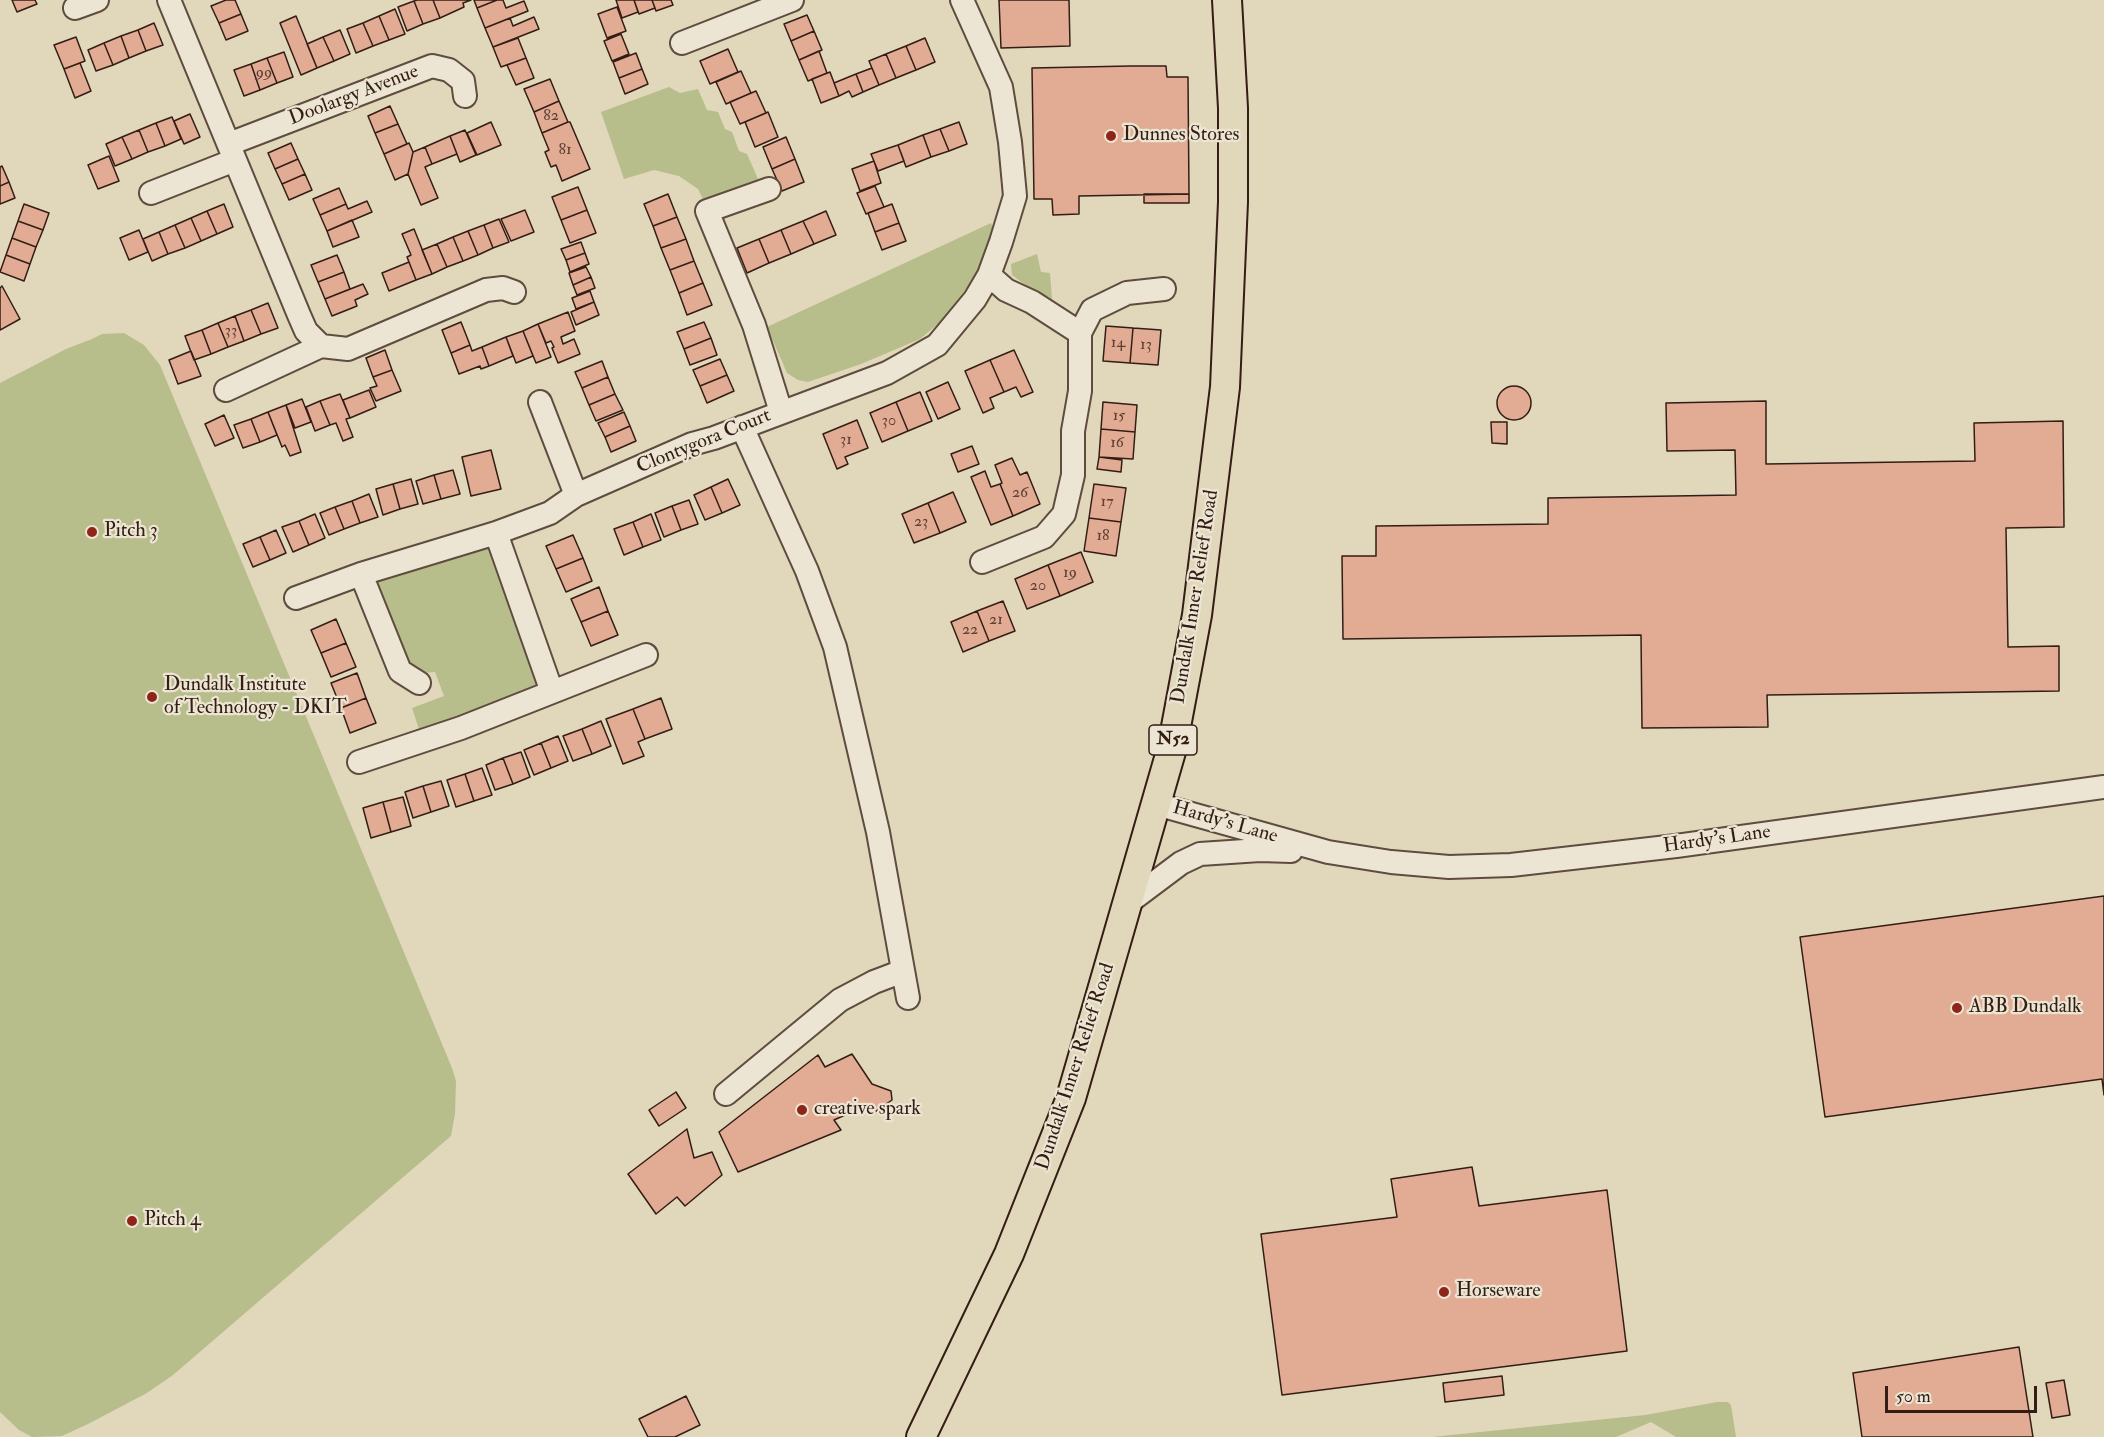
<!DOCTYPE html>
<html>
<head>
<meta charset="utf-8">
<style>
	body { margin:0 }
	#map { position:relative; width:2104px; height:1437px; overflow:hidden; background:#e1d7bb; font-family:"IM FELL Double Pica",serif }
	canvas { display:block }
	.scale { position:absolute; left:1885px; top:1386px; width:152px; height:27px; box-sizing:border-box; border:3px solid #331d14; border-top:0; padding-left:8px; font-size:18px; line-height:21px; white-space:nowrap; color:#331d14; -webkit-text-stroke:4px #ece5d3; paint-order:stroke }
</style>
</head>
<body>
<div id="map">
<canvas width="2104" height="1437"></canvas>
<div class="scale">50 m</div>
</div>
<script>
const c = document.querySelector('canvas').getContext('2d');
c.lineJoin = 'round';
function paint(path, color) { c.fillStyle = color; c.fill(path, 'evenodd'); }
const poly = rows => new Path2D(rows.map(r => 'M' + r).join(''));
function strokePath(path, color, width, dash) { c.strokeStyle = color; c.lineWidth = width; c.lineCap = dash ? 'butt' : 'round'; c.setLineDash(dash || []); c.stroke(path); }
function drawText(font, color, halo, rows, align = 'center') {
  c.font = font + ' "IM FELL Double Pica",serif'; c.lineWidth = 4.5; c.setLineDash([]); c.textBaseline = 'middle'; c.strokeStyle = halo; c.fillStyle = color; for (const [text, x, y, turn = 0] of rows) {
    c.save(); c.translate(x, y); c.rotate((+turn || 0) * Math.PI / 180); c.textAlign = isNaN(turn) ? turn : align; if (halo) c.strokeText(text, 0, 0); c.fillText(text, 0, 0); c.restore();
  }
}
paint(poly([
	[669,87,680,93,698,89,707,110,718,112,725,129,732,132,739,151,747,154,758,179,703,199,698,189,679,176,654,170,624,179,601,112],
	[991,223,994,230,977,275,939,323,920,339,861,364,808,382,798,380,787,373,767,327],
	[1037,254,1041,272,1050,273,1052,299,1024,284,1012,275,1011,264],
	[124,333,144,345,160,365,452,1068,456,1081,455,1114,451,1136,173,1375,147,1393,88,1424,62,1436,32,1437,19,1430,0,1412,0,383,66,349,92,339,102,334],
	[488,538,537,687,502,702,419,729,412,708,444,696,435,672,422,673,406,662,375,576],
	[1717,1402,1728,1402,1731,1405,1736,1437,1676,1437,1651,1422,1616,1437,1432,1437,1645,1415]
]), '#b8bd8c');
const building = poly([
	[12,0,35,0,37,4,17,12,12,0],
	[226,0,235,0,241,14,219,23,211,6,226,0],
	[417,0,433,0,440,18,423,24,414,1,417,0],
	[433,0,471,0,463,3,464,7,440,18,433,0],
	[474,0,497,0,477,8,474,0],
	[497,0,503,0,506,8,524,1,528,11,485,28,477,8,497,0],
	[616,0,634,0,638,12,622,18,616,0],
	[634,0,652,0,655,8,639,14,634,0],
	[652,0,671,0,673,5,656,11,652,0],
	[999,0,1069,0,1070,46,1001,48,999,0],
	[414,1,423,24,407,31,398,7,414,1],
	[617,7,626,31,607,38,598,14,617,7],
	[395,9,405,34,389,40,379,16,395,9],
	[241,14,248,31,226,40,219,23,241,14],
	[807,15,814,31,791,41,784,24,807,15],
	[296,16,317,68,301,75,280,23,296,16],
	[379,16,389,40,373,46,363,23,379,16],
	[534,17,539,29,493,47,485,28,510,18,513,26,534,17],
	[154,23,163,45,146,51,138,30,154,23],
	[363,23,373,46,356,53,347,29,363,23],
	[138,30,146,51,129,58,121,36,138,30],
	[340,30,350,54,334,61,323,37,340,30],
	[814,31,822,50,799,60,791,41,814,31],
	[621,34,629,54,612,61,604,41,621,34],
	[121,36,129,58,113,65,104,43,121,36],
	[76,37,85,61,64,69,54,45,76,37],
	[323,37,334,61,317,68,307,44,323,37],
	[518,38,526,58,501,67,493,47,518,38],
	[925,38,935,62,916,70,906,46,925,38],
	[104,43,113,65,96,71,88,50,104,43],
	[906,46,916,70,896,78,886,54,906,46],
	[728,49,738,72,710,84,700,61,728,49],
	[819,51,827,73,808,81,799,60,819,51],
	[284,52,293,77,277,83,267,58,284,52],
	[636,53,642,69,619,78,613,62,636,53],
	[886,54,896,78,879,85,869,61,886,54],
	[267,58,277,83,260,90,251,64,267,58],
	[526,58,534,78,516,85,507,65,526,58],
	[80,63,91,91,75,98,64,69,80,63],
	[251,64,260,90,244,96,234,70,251,64],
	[1131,66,1166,66,1167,77,1188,77,1189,194,1079,196,1079,214,1053,215,1052,199,1034,199,1032,68,1131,66],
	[872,68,879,85,863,92,856,74,872,68],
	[642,69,648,84,625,94,619,78,642,69],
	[741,71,751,93,726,104,716,82,741,71],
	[830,72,839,96,821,103,812,79,830,72],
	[856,74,863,92,852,97,849,91,839,96,834,83,856,74],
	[550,79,559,101,534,112,524,89,550,79],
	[756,91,766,113,740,124,730,102,756,91],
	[559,101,568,122,542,133,534,112,559,101],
	[390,106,398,124,375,133,368,116,390,106],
	[768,112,778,137,755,147,745,122,768,112],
	[190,114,200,137,184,144,174,121,190,114],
	[172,117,181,139,165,146,156,123,172,117],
	[491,122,501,145,477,155,467,133,491,122],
	[568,122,570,122,590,169,562,181,556,165,551,167,545,152,549,150,542,133,568,122],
	[959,122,967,144,949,151,940,129,959,122],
	[156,123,165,146,148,152,139,130,156,123],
	[398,124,407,144,384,154,375,133,398,124],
	[940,129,949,151,931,157,923,135,940,129],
	[139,130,148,152,132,159,122,137,139,130],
	[465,130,476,155,460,162,450,136,465,130],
	[923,135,931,157,906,167,898,145,923,135],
	[450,136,457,154,432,164,425,147,450,136],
	[122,137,132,159,115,166,106,144,122,137],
	[786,137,795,159,772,169,763,147,786,137],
	[291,143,298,159,275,169,268,153,291,143],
	[409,143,413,152,408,174,395,180,384,154,409,143],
	[898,145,904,161,878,171,871,154,898,145],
	[425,147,432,164,425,167,438,198,421,205,408,174,413,152,425,147],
	[109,156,119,181,98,189,88,165,109,156],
	[298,159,305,174,282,184,275,169,298,159],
	[795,159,804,182,782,191,772,169,795,159],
	[874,161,881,183,860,191,852,169,874,161],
	[2,166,9,182,0,186,0,167,2,166],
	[305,174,312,190,289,200,282,184,305,174],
	[9,182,15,198,0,204,0,186,9,182],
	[875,186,884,207,866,214,857,193,875,186],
	[578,187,587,210,561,220,552,197,578,187],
	[339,188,346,204,320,215,313,199,339,188],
	[668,194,677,217,653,226,644,204,668,194],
	[1144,194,1189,194,1189,203,1144,203,1144,194],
	[367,201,372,212,327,231,320,215,346,204,348,209,367,201],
	[24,204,49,213,43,230,18,221,24,204],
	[224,204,233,227,217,234,207,211,224,204],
	[892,204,899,223,875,232,868,213,892,204],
	[525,210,534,232,511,241,501,219,525,210],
	[587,210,596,233,570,243,561,220,587,210],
	[207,211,217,234,201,241,191,218,207,211],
	[826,211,836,235,814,244,803,221,826,211],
	[677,217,686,239,661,248,653,226,677,217],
	[191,218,201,241,185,248,175,225,191,218],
	[499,219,509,242,493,248,484,225,499,219],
	[352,220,359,237,333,247,327,231,352,220],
	[18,221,43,230,36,247,12,238,18,221],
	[803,221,814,244,791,254,781,230,803,221],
	[899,223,906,241,882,250,875,232,899,223],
	[175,225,185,248,168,254,159,232,175,225],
	[484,225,493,248,478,255,468,231,484,225],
	[414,229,432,274,416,280,407,257,411,255,402,234,414,229],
	[139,230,148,252,129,260,120,238,139,230],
	[781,230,791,254,769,263,759,239,781,230],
	[468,231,478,255,463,261,453,237,468,231],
	[159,232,168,254,152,261,143,239,159,232],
	[453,237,463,261,447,267,437,244,453,237],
	[12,238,36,247,30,264,6,255,12,238],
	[686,239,694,261,670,270,661,248,686,239],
	[759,239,769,263,747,273,737,248,759,239],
	[581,242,585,253,566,260,561,249,581,242],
	[437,244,447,267,432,274,422,250,437,244],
	[585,253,589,264,570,272,566,260,585,253],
	[6,255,30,264,24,281,0,272,6,255],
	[337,255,344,272,318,282,311,265,337,255],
	[694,261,703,283,679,293,670,270,694,261],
	[409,262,416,280,389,291,382,273,409,262],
	[586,267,591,277,573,285,569,273,586,267],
	[344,272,350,289,325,299,318,282,344,272],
	[591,277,595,288,577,295,573,285,591,277],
	[703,283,712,305,687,315,679,293,703,283],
	[363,284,368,294,355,300,357,306,332,316,325,299,363,284],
	[2,286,20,319,0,330,0,288,2,286],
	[590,291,594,302,576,309,572,298,590,291],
	[594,302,599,315,576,325,571,312,594,302],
	[268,303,278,328,261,334,251,310,268,303],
	[251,310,261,334,244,341,235,316,251,310],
	[568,312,575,331,561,337,563,344,574,339,580,354,558,363,552,348,554,347,551,341,546,343,538,324,568,312],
	[235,316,244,341,228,347,218,323,235,316],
	[461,322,470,345,451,353,442,330,461,322],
	[704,322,711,338,684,349,677,332,704,322],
	[218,323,228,347,211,354,202,330,218,323],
	[538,324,551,357,536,363,523,331,538,324],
	[1106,326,1133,328,1130,363,1103,361,1106,326],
	[1133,328,1161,330,1158,365,1130,363,1133,328],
	[202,330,211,354,194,360,185,336,202,330],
	[523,331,533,356,516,363,506,337,523,331],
	[506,337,513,356,489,366,482,347,506,337],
	[711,338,717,355,690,365,684,349,711,338],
	[470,345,472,351,482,347,489,366,481,369,480,366,459,374,451,353,470,345],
	[385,350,392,370,373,377,366,358,385,350],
	[1014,350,1033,392,1021,397,1016,387,1004,392,990,360,1014,350],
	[191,351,201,376,178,384,169,360,191,351],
	[720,359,727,375,700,386,693,370,720,359],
	[990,360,1004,392,990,398,994,408,983,413,965,371,990,360],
	[602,361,608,377,582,388,575,372,602,361],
	[392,370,401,391,376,401,370,388,377,386,373,377,392,370],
	[727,375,734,391,707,403,700,386,727,375],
	[608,377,615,394,589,405,582,388,608,377],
	[948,382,960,409,938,419,926,392,948,382],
	'1497 403a17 17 0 1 1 34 0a17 17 0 1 1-34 0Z',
	[369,390,376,407,350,418,343,400,369,390],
	[920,392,932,421,908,431,896,402,920,392],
	[340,394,350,418,346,419,353,437,343,441,336,423,330,425,320,401,340,394],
	[615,394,623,410,596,421,589,405,615,394],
	[302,399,311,422,295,428,286,405,302,399],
	[320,401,330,425,315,431,306,407,320,401],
	[1766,401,1766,464,1975,461,1974,423,2063,421,2064,527,2006,528,2008,647,2059,646,2059,691,1767,695,1768,727,1642,728,1641,635,1343,639,1342,556,1376,556,1376,526,1548,524,1548,498,1736,495,1735,450,1667,451,1666,403,1766,401],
	[896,402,908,431,882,442,870,413,896,402],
	[1103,402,1137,405,1135,432,1101,429,1103,402],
	[286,405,301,452,290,456,285,445,282,447,268,412,286,405],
	[268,412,277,435,260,442,251,419,268,412],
	[624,412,630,426,605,437,598,423,624,412],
	[224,415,234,438,215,446,205,424,224,415],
	[251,419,260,442,243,448,234,425,251,419],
	[857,420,868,448,845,457,848,464,837,469,823,434,857,420],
	[1491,422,1507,422,1507,444,1492,443,1491,422],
	[630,426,636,441,611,452,605,437,630,426],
	[1101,429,1135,432,1133,459,1099,457,1101,429],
	[972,446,979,464,958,472,951,454,972,446],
	[491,450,501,489,471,496,462,457,491,450],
	[1099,457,1122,460,1121,472,1097,469,1099,457],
	[1012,458,1020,475,1027,472,1040,504,1013,516,1000,484,1002,483,995,465,1012,458],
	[453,470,460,494,441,499,434,475,453,470],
	[985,471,991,487,1000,484,1013,516,991,525,971,477,985,471],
	[434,475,441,499,423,504,416,481,434,475],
	[411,479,418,504,400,509,393,484,411,479],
	[728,479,740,505,722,513,711,487,728,479],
	[393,484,400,509,383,515,376,489,393,484],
	[1094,484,1126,488,1121,522,1089,518,1094,484],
	[711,487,722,513,705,520,694,495,711,487],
	[953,492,966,522,940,533,928,503,953,492],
	[369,494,378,517,360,523,352,501,369,494],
	[689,500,698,524,681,530,672,506,689,500],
	[352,501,360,523,344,529,335,507,352,501],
	[928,503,940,533,914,543,902,514,928,503],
	[672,506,681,530,664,537,655,513,672,506],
	[335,507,344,529,329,535,320,513,335,507],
	[315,514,325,538,309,545,299,521,315,514],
	[651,514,661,540,643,547,633,522,651,514],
	[1089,518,1121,522,1116,556,1084,551,1089,518],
	[299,521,309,545,293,552,282,527,299,521],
	[633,522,643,547,624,555,614,529,633,522],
	[276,530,286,553,270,560,260,537,276,530],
	[573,535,583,558,556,569,546,546,573,535],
	[260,537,270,560,253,567,243,544,260,537],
	[1081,552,1093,582,1060,596,1048,565,1081,552],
	[583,558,592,581,566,592,556,569,583,558],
	[1048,565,1060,596,1027,609,1015,579,1048,565],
	[599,587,608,611,581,622,571,599,599,587],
	[1003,601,1015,631,989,641,977,611,1003,601],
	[608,611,618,635,591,646,581,622,608,611],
	[977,611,989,641,963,652,951,622,977,611],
	[336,619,346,643,321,653,311,630,336,619],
	[346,643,356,667,331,677,321,653,346,643],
	[357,673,366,698,341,708,331,683,357,673],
	[366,698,376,723,350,733,341,708,366,698],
	[661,698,672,729,645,739,633,709,661,698],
	[633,709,645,739,638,742,644,756,623,764,606,719,633,709],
	[601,721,611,746,592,754,582,729,601,721],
	[582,729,592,754,573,761,563,736,582,729],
	[558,736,568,761,551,768,541,743,558,736],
	[541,743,551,768,534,775,524,750,541,743],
	[521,752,530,777,513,784,503,758,521,752],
	[503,758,513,784,495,790,486,765,503,758],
	[482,768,492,795,474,801,465,774,482,768],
	[465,774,474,801,456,807,447,780,465,774],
	[441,781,449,806,431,812,423,786,441,781],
	[423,786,431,812,413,818,405,792,423,786],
	[403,797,411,826,391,832,383,802,403,797],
	[383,802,391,832,371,838,363,808,383,802],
	[2104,896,2104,1095,2102,1079,1825,1117,1800,937,2104,896],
	[852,1054,872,1084,891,1091,892,1100,872,1114,865,1106,834,1120,841,1130,738,1172,719,1132,818,1055,825,1067,852,1054],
	[676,1092,686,1108,659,1126,649,1110,676,1092],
	[687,1129,694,1158,712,1152,722,1175,685,1206,677,1197,656,1214,628,1174,687,1129],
	[1472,1167,1479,1206,1607,1190,1627,1351,1282,1395,1261,1234,1397,1217,1391,1179,1472,1167],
	[2019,1347,2033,1437,1862,1437,1853,1373,2019,1347],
	[1502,1376,1504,1395,1445,1402,1443,1383,1502,1376],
	[2064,1380,2070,1415,2052,1418,2046,1383,2064,1380],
	[686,1396,700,1425,675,1437,648,1437,639,1419,686,1396]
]);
paint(building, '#e2ab94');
strokePath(building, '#331d14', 1.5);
const minor = poly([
	[169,0,299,315,306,331,321,346],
	[75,8,97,0],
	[682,43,792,0],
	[229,144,432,66,449,70,463,81,465,96],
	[769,189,707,211,754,325,781,412],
	[151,193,235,160],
	[1080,333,1092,310,1127,293,1164,289],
	[226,390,321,346,348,349,486,290,503,288,514,292],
	[540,402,576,495],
	[742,427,807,571,835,647,878,832,908,998],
	[496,533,552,692],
	[982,562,1044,537,1064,514,1073,475,1073,431,1080,391,1080,333,1032,302,1006,290,989,275],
	[361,574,400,671,419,683],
	[296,598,361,574,496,533,550,513,576,495,692,444,714,438,887,373,937,345,975,299,989,275,1001,242,1015,196,1010,142,1001,87,962,0],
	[359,762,461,728,646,655],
	[1156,804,1328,852,1391,862,1449,867,1511,865,1676,846,2104,787],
	[1129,902,1181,863,1200,854,1260,850,1291,851],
	[726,1094,840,1000,874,982,903,971]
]);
const major = poly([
	[921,1437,1009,1254,1071,1098,1172,748,1197,615,1225,387,1233,202,1233,108,1227,0]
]);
strokePath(minor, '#5e4c3e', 26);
strokePath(major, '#331d14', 32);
strokePath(minor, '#ece5d3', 22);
strokePath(major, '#e1d7bb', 28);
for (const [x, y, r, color] of [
	[1111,136,6,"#8f2418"],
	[92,532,6,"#8f2418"],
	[152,697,6,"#8f2418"],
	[1957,1008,6,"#8f2418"],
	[802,1110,6,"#8f2418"],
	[132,1221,6,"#8f2418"],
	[1444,1292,6,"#8f2418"]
]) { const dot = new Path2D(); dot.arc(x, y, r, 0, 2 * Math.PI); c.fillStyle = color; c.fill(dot); strokePath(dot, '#ece5d3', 2); }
drawText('16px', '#5f4034', null, [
	["99",264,74],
	["82",551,117],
	["81",565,151],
	["33",231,332],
	["14",1118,344],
	["13",1146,346],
	["15",1119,417],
	["30",889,422],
	["31",846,441],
	["16",1117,444],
	["26",1020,494],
	["17",1107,503],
	["23",921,523],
	["18",1103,537],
	["19",1070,574],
	["20",1038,587],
	["21",996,621],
	["22",970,631]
]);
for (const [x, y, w] of [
	[1173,740,48]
]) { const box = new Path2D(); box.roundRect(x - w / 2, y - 15, w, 30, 4.5); c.fillStyle = '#ece5d3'; c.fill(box); strokePath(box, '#331d14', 1.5); }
drawText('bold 18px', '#331d14', null, [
	["N52",1173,740]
]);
drawText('20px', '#331d14', '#ece5d3', [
	["Doolargy Avenue",354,96,-21],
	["Clontygora Court",704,442,-22],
	["Dundalk Inner Relief Road",1196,597,-81],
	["Hardy's Lane",1225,823,16],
	["Hardy's Lane",1717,840,-8],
	["Dundalk Inner Relief Road",1076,1067,-72]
]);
drawText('20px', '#331d14', '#ece5d3', [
	["Dunnes Stores",1123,136],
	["Pitch 3",104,532],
	["Dundalk Institute",164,686],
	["of Technology - DKIT",164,709],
	["ABB Dundalk",1969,1008],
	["creative spark",814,1110],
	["Pitch 4",144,1221],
	["Horseware",1456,1292]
], 'left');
</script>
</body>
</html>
